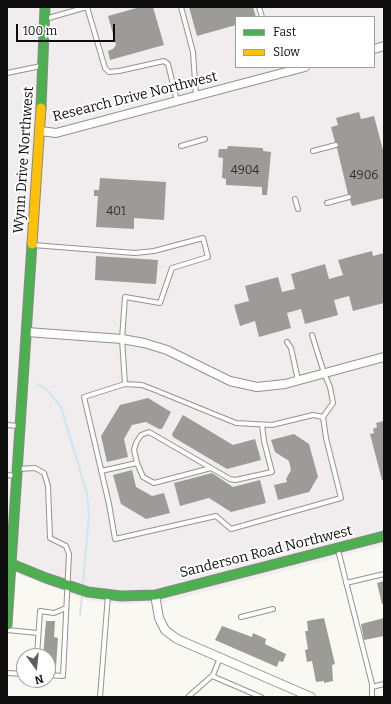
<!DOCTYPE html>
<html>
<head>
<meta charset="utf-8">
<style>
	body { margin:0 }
	#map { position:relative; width:391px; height:704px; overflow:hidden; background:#faf8f2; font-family:Bitter,serif }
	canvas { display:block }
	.frame { position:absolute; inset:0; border:8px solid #0d0d0d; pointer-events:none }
	.legend { position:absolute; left:235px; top:16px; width:140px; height:52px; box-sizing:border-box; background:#fff; border:1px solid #9e9e9e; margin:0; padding:5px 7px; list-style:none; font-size:12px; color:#0d0d0d }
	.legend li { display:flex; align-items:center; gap:8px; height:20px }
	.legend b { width:20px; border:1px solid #9e9e9e }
	.north { position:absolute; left:16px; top:648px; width:40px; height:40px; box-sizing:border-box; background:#fff; border:1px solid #9e9e9e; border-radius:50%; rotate:165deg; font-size:11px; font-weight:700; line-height:16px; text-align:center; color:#0d0d0d }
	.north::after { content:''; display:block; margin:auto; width:14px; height:18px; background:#605f5d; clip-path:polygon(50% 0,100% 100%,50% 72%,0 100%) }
	.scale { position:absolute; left:16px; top:24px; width:99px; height:18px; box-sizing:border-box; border:2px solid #0d0d0d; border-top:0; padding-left:5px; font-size:12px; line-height:14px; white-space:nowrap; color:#0d0d0d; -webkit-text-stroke:3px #fff; paint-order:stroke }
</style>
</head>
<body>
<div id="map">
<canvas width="391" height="704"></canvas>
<div class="frame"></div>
<ul class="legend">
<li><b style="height:5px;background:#4caf50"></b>Fast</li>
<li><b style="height:5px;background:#ffc107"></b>Slow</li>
</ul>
<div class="north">N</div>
<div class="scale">100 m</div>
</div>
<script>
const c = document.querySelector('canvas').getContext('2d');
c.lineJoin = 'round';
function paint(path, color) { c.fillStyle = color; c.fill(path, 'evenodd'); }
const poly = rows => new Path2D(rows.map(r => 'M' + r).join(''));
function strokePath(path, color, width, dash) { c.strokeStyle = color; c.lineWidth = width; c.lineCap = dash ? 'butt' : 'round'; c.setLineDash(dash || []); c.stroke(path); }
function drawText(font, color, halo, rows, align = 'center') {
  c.font = font + ' Bitter,serif'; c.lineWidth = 4; c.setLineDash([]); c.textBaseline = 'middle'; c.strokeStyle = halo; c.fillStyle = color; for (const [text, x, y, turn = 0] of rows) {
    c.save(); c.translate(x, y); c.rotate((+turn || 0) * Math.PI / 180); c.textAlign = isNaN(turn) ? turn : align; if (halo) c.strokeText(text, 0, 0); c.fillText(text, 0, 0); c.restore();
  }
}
paint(poly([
	[7,7,384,7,384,545,165,602,122,604,86,600,7,570],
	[236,17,374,17,374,67,236,67]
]), '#f1ecee');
strokePath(poly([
	[38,384,48,391,61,407,87,494,89,514,83,584],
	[80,615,82,596]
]), '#cde6ef', 2);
paint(poly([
	[140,7,153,7,164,45,110,60,108,51,113,49,116,45,108,16],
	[189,7,253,7,256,17,236,17,236,25,197,36],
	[359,112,361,119,374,116,384,154,384,198,352,206,350,200,352,196,348,194,337,148,339,145,335,142,331,127,338,125,336,118],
	[228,146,263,148,263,151,271,152,267,195,262,195,262,187,226,185,226,179,222,178,223,158,218,157,219,149,227,149],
	[100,178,166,182,164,220,134,218,134,229,96,227,98,196,94,196,94,190,99,190],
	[372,251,373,256,384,253,384,303,353,311,349,296,334,300,338,315,305,324,301,309,287,313,291,328,259,337,255,321,240,326,234,305,249,301,245,286,278,277,282,292,295,289,291,274,325,264,329,279,343,275,338,260],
	[96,256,158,260,156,284,95,280],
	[148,398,171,412,162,429,159,429,146,422,132,425,124,439,128,457,107,462,101,436,120,405],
	[183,415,233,445,255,439,261,460,227,469,173,437,172,434],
	[384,421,384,480,382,480,370,434,374,433,373,429,377,427,376,423],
	[294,434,309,444,318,477,309,492,278,500,274,485,287,482,286,479,291,470,289,461,275,452,271,440],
	[132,470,136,487,152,496,164,493,170,513,146,519,121,504,113,475],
	[212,473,233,487,260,480,266,503,231,512,209,498,180,506,174,483],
	[384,581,384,604,382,604,377,583],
	[324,618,335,664,332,665,333,681,324,683,324,681,316,682,312,661,307,662,305,650,308,649,305,631,308,631,307,621],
	[384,618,384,636,364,640,361,624],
	[46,621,55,621,54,637,58,638,56,667,48,666,48,656,43,656],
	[222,626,252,637,253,633,266,639,265,644,286,654,283,662,279,661,277,667,215,640]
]), '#9d9b98');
const lane = poly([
	[87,7,105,68,109,72,119,71,164,61,168,64,177,101],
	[181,7,193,52,196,96],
	[259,7,262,17],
	[45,19,87,7],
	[7,73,41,66],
	[181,146,205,139],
	[313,151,336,145],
	[295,199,298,209],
	[327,203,349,197],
	[33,245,135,253,154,251,203,238,208,257,172,268,160,303,125,297,122,339,125,384,84,397,109,504,115,539,216,516,231,529,341,498,326,438,323,417,333,403,330,387,324,373,312,335],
	[287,342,291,348,298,380],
	[125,384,142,385,155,390,236,423,272,425,313,415,323,417],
	[7,425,18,426],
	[137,463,143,477,154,483,211,468],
	[18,469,35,468,44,473,48,486,50,538,66,546,69,554,63,676,48,675],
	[101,471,137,463,134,450,136,443,141,435,149,432,230,479,235,480,272,472,264,441,262,425],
	[7,475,17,476],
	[338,550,372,684,372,697],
	[346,583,384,574],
	[241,617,273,609],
	[7,630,38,633],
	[37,656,40,611,54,613,66,608],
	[7,673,24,674],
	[212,676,261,697],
	[372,687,384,684],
	[100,697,108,595],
	[188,697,213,675,220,658]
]);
const street = poly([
	[374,49,384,46],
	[40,131,56,133,305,67],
	[27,332,122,339,144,343,167,350,230,381,257,387,285,384,384,357],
	[155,595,159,618,165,630,177,639,311,697]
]);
const fast = poly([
	[41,108,45,7],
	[7,562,46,578,88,592,121,596,155,595,384,536],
	[7,625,32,244]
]);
const slow = poly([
	[32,244,41,108]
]);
strokePath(lane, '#949390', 6);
strokePath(street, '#949390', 10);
strokePath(fast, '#8a8987', 11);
strokePath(slow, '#8a8987', 11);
strokePath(lane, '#fefefd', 4);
strokePath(street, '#fefefd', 8);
strokePath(fast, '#4caf50', 9);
strokePath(slow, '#ffc107', 9);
drawText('12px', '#313030', null, [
	["4904",245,171],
	["4906",364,176],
	["401",116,212]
]);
drawText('14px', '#0d0d0d', '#fff', [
	["Research Drive Northwest",135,97,-14],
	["Wynn Drive Northwest",24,160,-86],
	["Sanderson Road Northwest",266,552,-14]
]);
</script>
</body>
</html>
